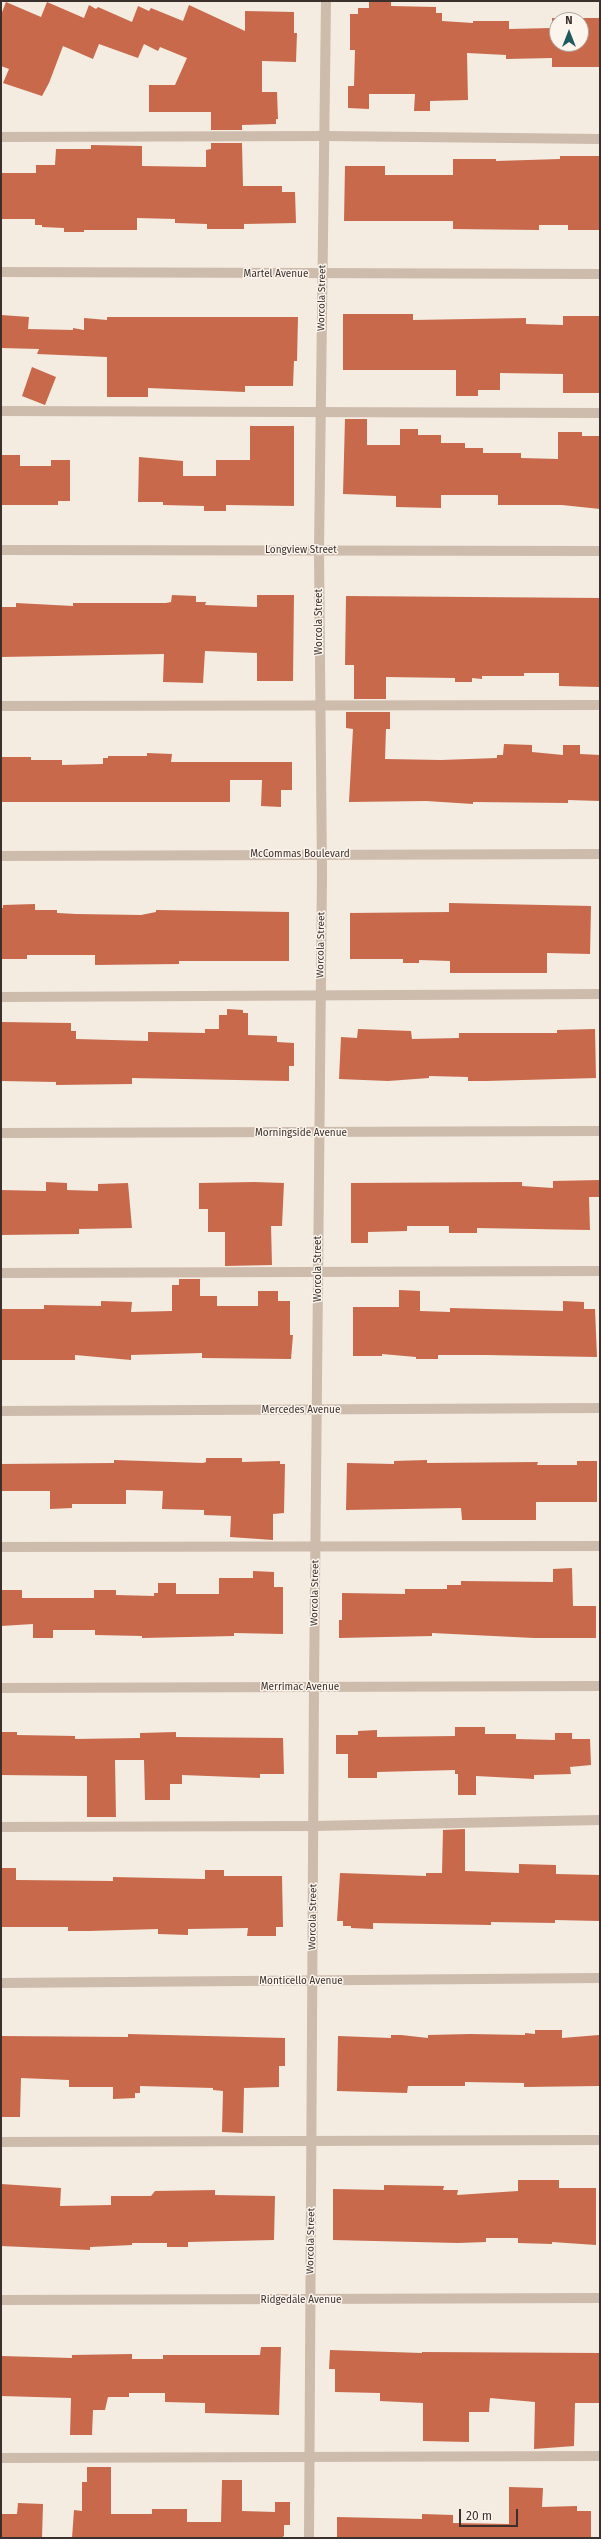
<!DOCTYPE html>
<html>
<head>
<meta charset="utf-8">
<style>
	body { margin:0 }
	#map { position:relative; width:601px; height:2539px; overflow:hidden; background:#f4ebe1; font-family:"Fira Sans",sans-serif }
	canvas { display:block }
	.frame { position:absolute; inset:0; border:2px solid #3b302b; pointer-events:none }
	.north { position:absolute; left:549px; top:12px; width:40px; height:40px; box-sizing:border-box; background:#fbf5ee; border:1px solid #aea6a0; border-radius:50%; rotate:0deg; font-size:11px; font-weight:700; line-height:16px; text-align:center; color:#3b302b }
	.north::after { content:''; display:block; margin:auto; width:14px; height:18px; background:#1f5a5e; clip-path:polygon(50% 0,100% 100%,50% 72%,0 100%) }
	.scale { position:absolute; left:459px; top:2509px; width:59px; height:18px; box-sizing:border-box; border:2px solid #3b302b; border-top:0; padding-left:5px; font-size:12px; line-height:14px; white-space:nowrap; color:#3b302b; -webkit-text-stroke:3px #fbf5ee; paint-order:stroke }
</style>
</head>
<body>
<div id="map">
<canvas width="601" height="2539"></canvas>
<div class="frame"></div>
<div class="north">N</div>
<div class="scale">20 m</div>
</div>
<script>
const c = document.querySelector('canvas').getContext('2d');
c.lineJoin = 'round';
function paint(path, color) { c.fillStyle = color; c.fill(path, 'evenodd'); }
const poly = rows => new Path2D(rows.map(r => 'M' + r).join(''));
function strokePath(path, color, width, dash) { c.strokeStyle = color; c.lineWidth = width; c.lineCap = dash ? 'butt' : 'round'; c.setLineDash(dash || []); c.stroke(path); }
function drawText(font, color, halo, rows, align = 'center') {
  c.font = font + ' "Fira Sans",sans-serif'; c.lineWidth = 3; c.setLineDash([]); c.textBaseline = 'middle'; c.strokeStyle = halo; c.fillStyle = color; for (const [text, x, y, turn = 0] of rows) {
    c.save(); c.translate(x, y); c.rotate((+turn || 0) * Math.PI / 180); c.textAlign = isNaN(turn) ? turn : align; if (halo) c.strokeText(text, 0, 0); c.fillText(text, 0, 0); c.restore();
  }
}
paint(poly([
	[369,1,391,1,391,6,436,7,436,13,442,13,442,21,473,23,473,21,509,21,509,29,552,28,552,18,600,18,600,67,552,67,552,58,506,59,506,55,467,53,468,100,430,101,430,111,414,111,415,94,369,94,369,109,348,108,348,86,354,86,355,50,350,50,350,14,358,14,358,8,369,8],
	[557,20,581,20,581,44,557,44],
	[6,2,41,17,47,2,84,18,89,5,96,9,98,7,132,22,138,6,149,11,151,8,183,21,189,5,245,31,245,11,294,12,294,33,297,33,296,62,262,61,262,92,277,92,278,119,276,119,276,124,242,125,242,130,211,130,211,112,149,112,149,85,175,85,187,58,160,47,158,51,144,44,138,58,99,44,93,59,63,46,49,83,42,96,3,83,9,69,1,66,1,15],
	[211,143,242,143,243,186,282,186,282,192,295,192,296,223,244,224,244,229,207,229,207,224,175,223,175,219,137,218,137,230,84,230,84,232,64,232,64,228,42,227,42,225,35,225,35,219,1,219,1,173,36,173,36,165,55,165,56,149,91,149,91,145,142,146,142,166,206,167,206,150,211,149],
	[560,156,600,156,599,230,568,230,568,225,539,225,539,230,453,229,453,221,344,221,345,166,385,166,385,175,453,175,453,159,496,159,496,161,560,159],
	[343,314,413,314,413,320,526,318,526,324,563,325,563,316,600,316,599,393,563,393,563,374,500,373,500,390,478,390,478,396,456,396,456,370,343,370],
	[1,315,29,317,28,329,73,330,73,328,84,330,84,318,107,320,107,317,298,317,297,361,294,361,293,386,245,386,245,392,148,388,148,397,107,397,107,357,37,354,39,349,1,348],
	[32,367,56,377,45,405,22,396],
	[345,419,367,419,367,445,400,445,400,429,418,429,418,435,441,435,441,443,465,443,465,448,483,448,483,453,521,453,521,458,558,459,558,432,582,432,582,436,600,436,600,509,562,505,498,505,498,495,441,495,441,508,396,507,396,496,343,494],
	[250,426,294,426,294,506,226,505,226,511,204,511,204,506,163,505,163,502,138,502,139,457,183,461,183,476,216,476,216,460,250,460],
	[1,455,20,455,20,466,51,466,51,460,70,460,70,501,58,501,58,505,1,505],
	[172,595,196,596,196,602,206,602,205,605,257,607,257,595,294,595,293,681,257,681,257,653,205,651,203,683,163,682,164,654,1,657,1,607,16,607,16,603,73,606,73,603,166,603,171,602],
	[346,596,600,598,599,687,559,686,559,673,524,673,524,676,482,676,482,679,472,678,472,682,455,682,455,678,386,677,386,699,354,699,354,665,345,665],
	[346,712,390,712,390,729,386,729,385,759,441,760,497,758,497,755,503,755,504,744,532,745,532,752,563,755,563,745,580,745,580,754,600,755,600,801,568,800,568,803,473,802,473,804,426,801,349,802,353,729,346,728],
	[147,753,172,754,171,762,292,762,292,790,281,790,281,807,261,806,262,780,230,780,230,802,2,802,1,757,31,757,31,760,62,760,62,765,103,764,103,758,108,758,108,756,147,756],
	[449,903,591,906,590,954,547,953,547,973,450,973,450,961,419,960,419,963,403,963,403,959,350,959,350,913,449,912],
	[35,904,35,910,57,910,57,913,76,914,141,915,156,912,156,910,289,912,289,961,179,961,179,964,95,965,95,955,27,955,27,959,1,959,1,908,3,908,3,905],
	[227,1009,243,1010,243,1013,248,1013,248,1035,277,1036,277,1042,294,1043,294,1066,289,1066,289,1081,132,1078,132,1084,56,1085,56,1082,1,1081,1,1022,71,1023,71,1031,76,1031,76,1039,148,1041,148,1032,205,1033,205,1029,219,1029,219,1015,227,1015],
	[358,1029,411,1031,412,1039,459,1038,459,1033,557,1033,557,1030,595,1029,596,1078,486,1081,468,1081,468,1077,429,1076,429,1078,388,1081,339,1079,341,1037,357,1038],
	[600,1180,600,1197,589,1197,590,1230,477,1228,477,1233,449,1233,449,1226,407,1226,407,1231,368,1232,368,1243,351,1243,351,1183,522,1182,522,1186,553,1188,553,1181],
	[46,1182,67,1183,67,1190,98,1191,98,1184,128,1183,132,1228,79,1229,79,1234,1,1235,1,1190,46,1191],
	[254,1182,284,1183,282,1226,271,1226,272,1265,225,1266,225,1232,208,1232,208,1209,199,1209,199,1183],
	[179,1279,200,1279,200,1296,217,1296,217,1306,258,1306,258,1291,278,1291,278,1301,290,1301,290,1335,293,1335,291,1359,202,1358,202,1353,131,1355,131,1360,75,1355,75,1360,1,1360,1,1309,44,1309,44,1305,101,1306,101,1301,132,1302,131,1312,172,1311,172,1285,179,1285],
	[399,1290,420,1291,420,1311,450,1312,450,1308,563,1311,563,1301,584,1302,584,1309,595,1309,597,1357,486,1355,438,1355,438,1359,416,1359,416,1357,382,1354,382,1356,353,1356,353,1307,399,1307],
	[206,1458,242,1458,242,1462,280,1461,280,1464,285,1464,284,1513,273,1514,273,1540,230,1537,231,1516,204,1515,204,1510,162,1509,163,1491,126,1490,126,1504,72,1504,72,1508,50,1509,50,1491,1,1491,1,1464,114,1463,114,1460,203,1463,206,1462],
	[427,1460,427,1463,538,1462,537,1465,577,1465,577,1461,597,1461,597,1502,536,1502,536,1520,462,1520,461,1508,346,1510,347,1463,394,1464,394,1461],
	[572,1568,573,1606,596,1606,596,1638,534,1638,432,1633,432,1636,339,1638,339,1620,342,1620,342,1593,405,1594,405,1589,447,1589,447,1585,461,1585,461,1581,553,1582,553,1569],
	[253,1571,274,1572,274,1587,283,1587,283,1634,234,1633,234,1636,142,1638,142,1636,95,1635,95,1630,53,1630,53,1638,33,1638,33,1624,1,1626,1,1590,22,1590,22,1598,94,1598,94,1590,116,1590,116,1595,154,1596,154,1593,158,1593,158,1583,176,1583,176,1594,219,1594,219,1578,253,1578],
	[455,1727,485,1727,485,1734,516,1734,516,1739,555,1740,555,1733,572,1733,572,1739,590,1739,591,1765,570,1767,571,1774,534,1775,534,1779,476,1776,476,1795,458,1795,458,1774,455,1774,455,1770,377,1772,377,1778,348,1778,348,1754,336,1754,336,1735,358,1735,358,1731,377,1730,377,1737,455,1736],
	[1,1732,17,1732,17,1735,75,1736,75,1739,140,1738,140,1733,176,1732,176,1737,283,1738,284,1774,260,1774,260,1778,182,1775,182,1784,170,1784,170,1800,145,1800,144,1760,115,1760,116,1817,87,1817,87,1776,1,1775],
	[465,1829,465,1871,519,1873,519,1864,556,1865,556,1874,600,1875,599,1921,555,1920,555,1923,491,1922,491,1925,373,1923,373,1929,351,1928,351,1926,343,1926,343,1921,337,1921,340,1873,426,1876,426,1873,442,1873,443,1830],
	[1,1868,16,1868,16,1880,113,1881,113,1877,205,1879,205,1870,224,1870,224,1876,282,1876,283,1927,276,1927,276,1936,247,1936,248,1928,188,1929,188,1935,158,1934,158,1929,89,1931,68,1931,68,1927,1,1927],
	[535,2030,562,2030,562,2038,599,2035,599,2086,524,2087,524,2083,465,2082,465,2086,408,2086,407,2093,337,2091,338,2036,391,2038,391,2035,401,2035,428,2038,428,2035,470,2034,525,2035,525,2033,535,2034],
	[128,2034,285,2038,285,2066,279,2066,279,2087,244,2088,243,2133,222,2132,223,2091,213,2090,213,2088,140,2086,140,2093,135,2093,135,2098,113,2099,113,2087,69,2087,69,2080,21,2078,20,2117,1,2117,1,2036,128,2037],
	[518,2180,559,2180,559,2188,596,2188,596,2245,552,2242,552,2244,518,2243,518,2238,486,2238,486,2242,458,2243,333,2240,333,2189,384,2190,384,2185,444,2186,443,2190,458,2190,457,2195,518,2191],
	[1,2184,61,2188,60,2206,111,2205,111,2196,151,2196,155,2191,215,2190,215,2195,275,2196,274,2240,188,2242,188,2247,167,2247,167,2243,132,2243,132,2245,90,2247,90,2250,1,2246],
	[261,2347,281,2347,279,2415,205,2413,205,2403,165,2402,165,2393,129,2393,129,2397,108,2397,105,2410,93,2410,92,2435,70,2435,71,2398,1,2396,1,2356,72,2358,72,2355,132,2354,132,2359,163,2359,163,2355,260,2355],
	[330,2350,422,2353,422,2352,600,2353,599,2403,575,2403,574,2446,534,2449,535,2402,490,2398,489,2412,469,2412,469,2442,423,2441,423,2403,380,2401,380,2393,335,2392,335,2369,329,2369],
	[87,2467,111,2467,111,2514,152,2514,152,2509,187,2509,187,2522,221,2522,222,2480,242,2480,242,2511,275,2512,275,2502,290,2502,290,2525,284,2525,284,2536,281,2538,72,2538,74,2510,82,2511,82,2482,87,2482],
	[509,2487,543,2488,542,2507,577,2506,577,2511,591,2511,591,2538,337,2538,337,2517,422,2519,422,2514,453,2515,453,2523,509,2524],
	[18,2503,43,2504,42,2538,1,2538,1,2514,17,2514]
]), '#c8694b');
strokePath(poly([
	[1,137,326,136,600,139],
	[1,411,600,413],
	[1,706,600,705],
	[1,997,600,994],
	[1,1273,600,1271],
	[1,1547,600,1546],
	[1,1827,314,1826,600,1820],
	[1,2142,600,2140],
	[1,2458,600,2456]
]), '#cdbbac', 10);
strokePath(poly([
	[1,272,600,274],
	[1,550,600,551],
	[1,1133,600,1131],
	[1,1411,600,1408],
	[1,1688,600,1686],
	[1,2300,600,2298],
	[309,2538,314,1687,322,873,319,550,326,1]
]), '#cdbbac', 10);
strokePath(poly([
	[1,856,600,854],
	[1,1983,600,1978]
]), '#cdbbac', 10);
drawText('10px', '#3b302b', '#fbf5ee', [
	["Martel Avenue",276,274],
	["Worcola Street",322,298,-89],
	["Longview Street",301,550],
	["Worcola Street",319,622,-90],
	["McCommas Boulevard",300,854],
	["Worcola Street",321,945,-89],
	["Morningside Avenue",301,1133],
	["Worcola Street",318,1269,-90],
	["Mercedes Avenue",301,1410],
	["Worcola Street",315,1593,-89],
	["Merrimac Avenue",300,1687],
	["Worcola Street",313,1917,-89],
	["Monticello Avenue",301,1981],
	["Worcola Street",311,2241,-89],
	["Ridgedale Avenue",301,2300]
]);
</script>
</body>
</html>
